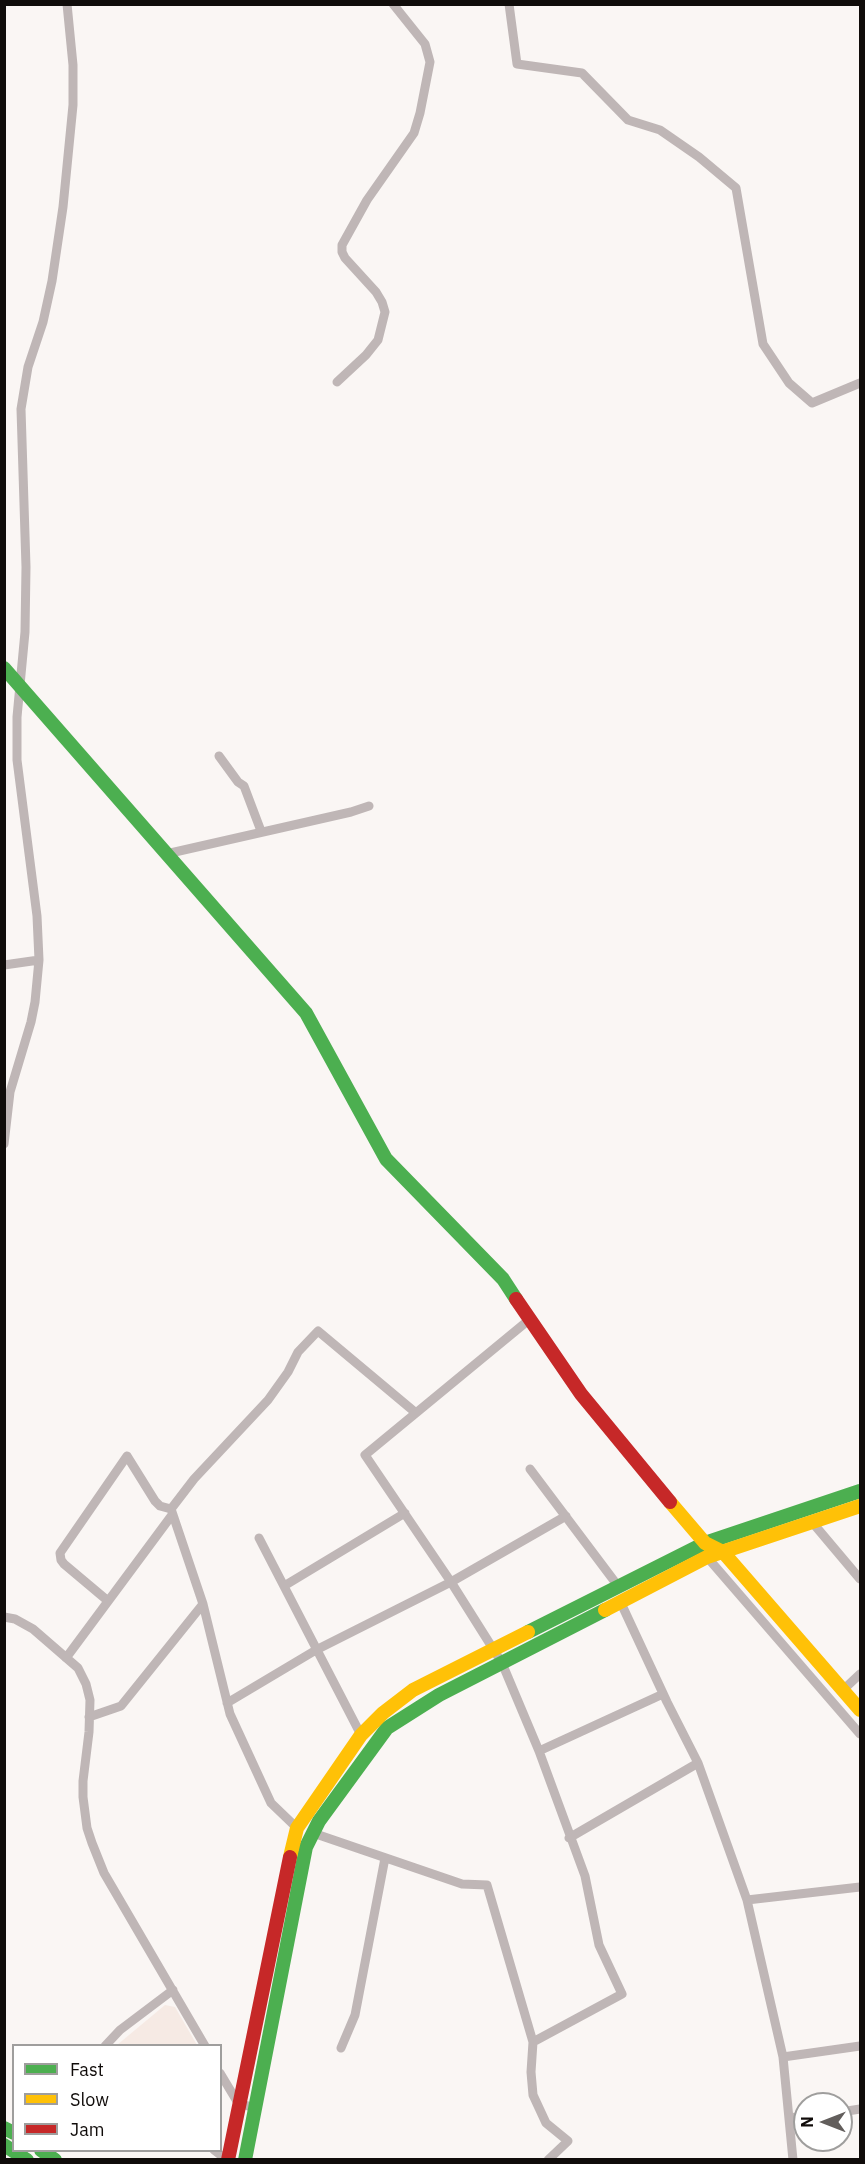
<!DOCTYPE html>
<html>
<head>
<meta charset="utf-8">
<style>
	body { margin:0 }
	#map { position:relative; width:865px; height:2164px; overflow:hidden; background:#faf6f4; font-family:"IBM Plex Sans",sans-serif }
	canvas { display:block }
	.frame { position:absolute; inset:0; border:6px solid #100c0a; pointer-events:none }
	.legend { position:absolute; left:12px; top:2044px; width:210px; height:108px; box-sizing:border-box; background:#fff; border:2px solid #9f9e9d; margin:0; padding:8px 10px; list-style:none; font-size:18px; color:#100c0a }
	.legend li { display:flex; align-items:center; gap:12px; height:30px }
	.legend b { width:30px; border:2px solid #9f9e9d }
	.north { position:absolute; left:793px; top:2092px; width:60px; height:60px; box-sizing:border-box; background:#fff; border:2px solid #9f9e9d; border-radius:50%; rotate:270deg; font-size:16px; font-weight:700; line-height:24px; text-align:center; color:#100c0a }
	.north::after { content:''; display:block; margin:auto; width:21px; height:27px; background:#625e5c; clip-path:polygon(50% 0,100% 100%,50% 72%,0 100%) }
</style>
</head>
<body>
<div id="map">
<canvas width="865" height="2164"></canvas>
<div class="frame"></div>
<ul class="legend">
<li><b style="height:8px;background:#4caf50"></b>Fast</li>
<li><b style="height:8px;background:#ffc107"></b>Slow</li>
<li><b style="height:8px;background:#c62828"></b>Jam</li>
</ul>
<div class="north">N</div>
</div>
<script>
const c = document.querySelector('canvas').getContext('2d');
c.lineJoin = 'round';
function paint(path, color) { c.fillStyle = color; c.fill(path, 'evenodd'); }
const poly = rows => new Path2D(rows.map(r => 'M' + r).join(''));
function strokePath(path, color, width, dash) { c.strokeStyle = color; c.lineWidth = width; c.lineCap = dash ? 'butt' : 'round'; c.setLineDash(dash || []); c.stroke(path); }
paint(poly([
	[165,2005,175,2007,197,2045,117,2045]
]), '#f6eae4');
strokePath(poly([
	[509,4,517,64,582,73,628,120,660,130,699,157,736,188,763,344,789,383,812,403,860,383],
	[337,382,366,355,378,340,385,312,382,302,376,292,345,258,342,252,342,245,367,200,414,133,420,113,430,62,425,44,393,4],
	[219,756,238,782,244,786,261,831],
	[166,854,351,812,369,806],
	[4,965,39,960],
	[4,1144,10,1092,31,1022,35,1002,39,960,37,916,17,760,17,717,25,632,26,567,21,409,28,367,43,322,52,281,63,207,73,105,73,65,67,4],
	[530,1319,365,1455,451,1582,502,1663,539,1751,585,1876,599,1945,622,1994,533,2042],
	[530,1469,618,1586],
	[812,1522,860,1579],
	[259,1538,361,1735],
	[707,1554,707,1557,860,1734],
	[284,1586,405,1513],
	[108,1601,64,1564,61,1560,60,1553,127,1456,155,1501,160,1506,171,1509],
	[620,1601,667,1702,698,1763,747,1900,783,2057,793,2160],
	[4,1617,15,1619,33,1629,78,1668,86,1684,90,1700,89,1732,83,1781,83,1797,87,1828,92,1843,104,1873,205,2046],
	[66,1658,172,1515],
	[843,1690,860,1674],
	[227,1703,316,1650,451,1582,566,1516],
	[89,1717,121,1706,203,1604],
	[539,1751,663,1694],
	[297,1828,271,1803,230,1714,203,1604,171,1509,194,1479,268,1400,288,1372,298,1352,318,1331,416,1413],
	[313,1833,462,1884,487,1885,533,2042,531,2072,533,2095,546,2123,568,2141,548,2160],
	[569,1838,698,1763],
	[747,1900,860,1887],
	[105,2046,120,2030,173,1990],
	[341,2048,355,2015,385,1858],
	[783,2057,860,2046],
	[220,2073,238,2103,255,2108],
	[841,2112,860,2109],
	[789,2118,805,2116],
	[214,2150,227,2160]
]), '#bfb6b6', 9);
strokePath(poly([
	[4,668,306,1013,386,1159,503,1279,516,1299],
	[528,1632,705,1543,860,1491],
	[4,2128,14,2133],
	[4,2145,27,2160],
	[41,2150,55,2160],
	[245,2160,306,1847,319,1821,387,1728,439,1695,605,1610]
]), '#4caf50', 14);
strokePath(poly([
	[670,1502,705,1543,723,1552,860,1710],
	[605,1610,707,1557,860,1506],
	[290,1857,297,1828,361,1735,383,1713,413,1690,528,1632]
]), '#ffc107', 14);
strokePath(poly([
	[516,1299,581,1394,670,1502],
	[228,2160,290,1857]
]), '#c62828', 14);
</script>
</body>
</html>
